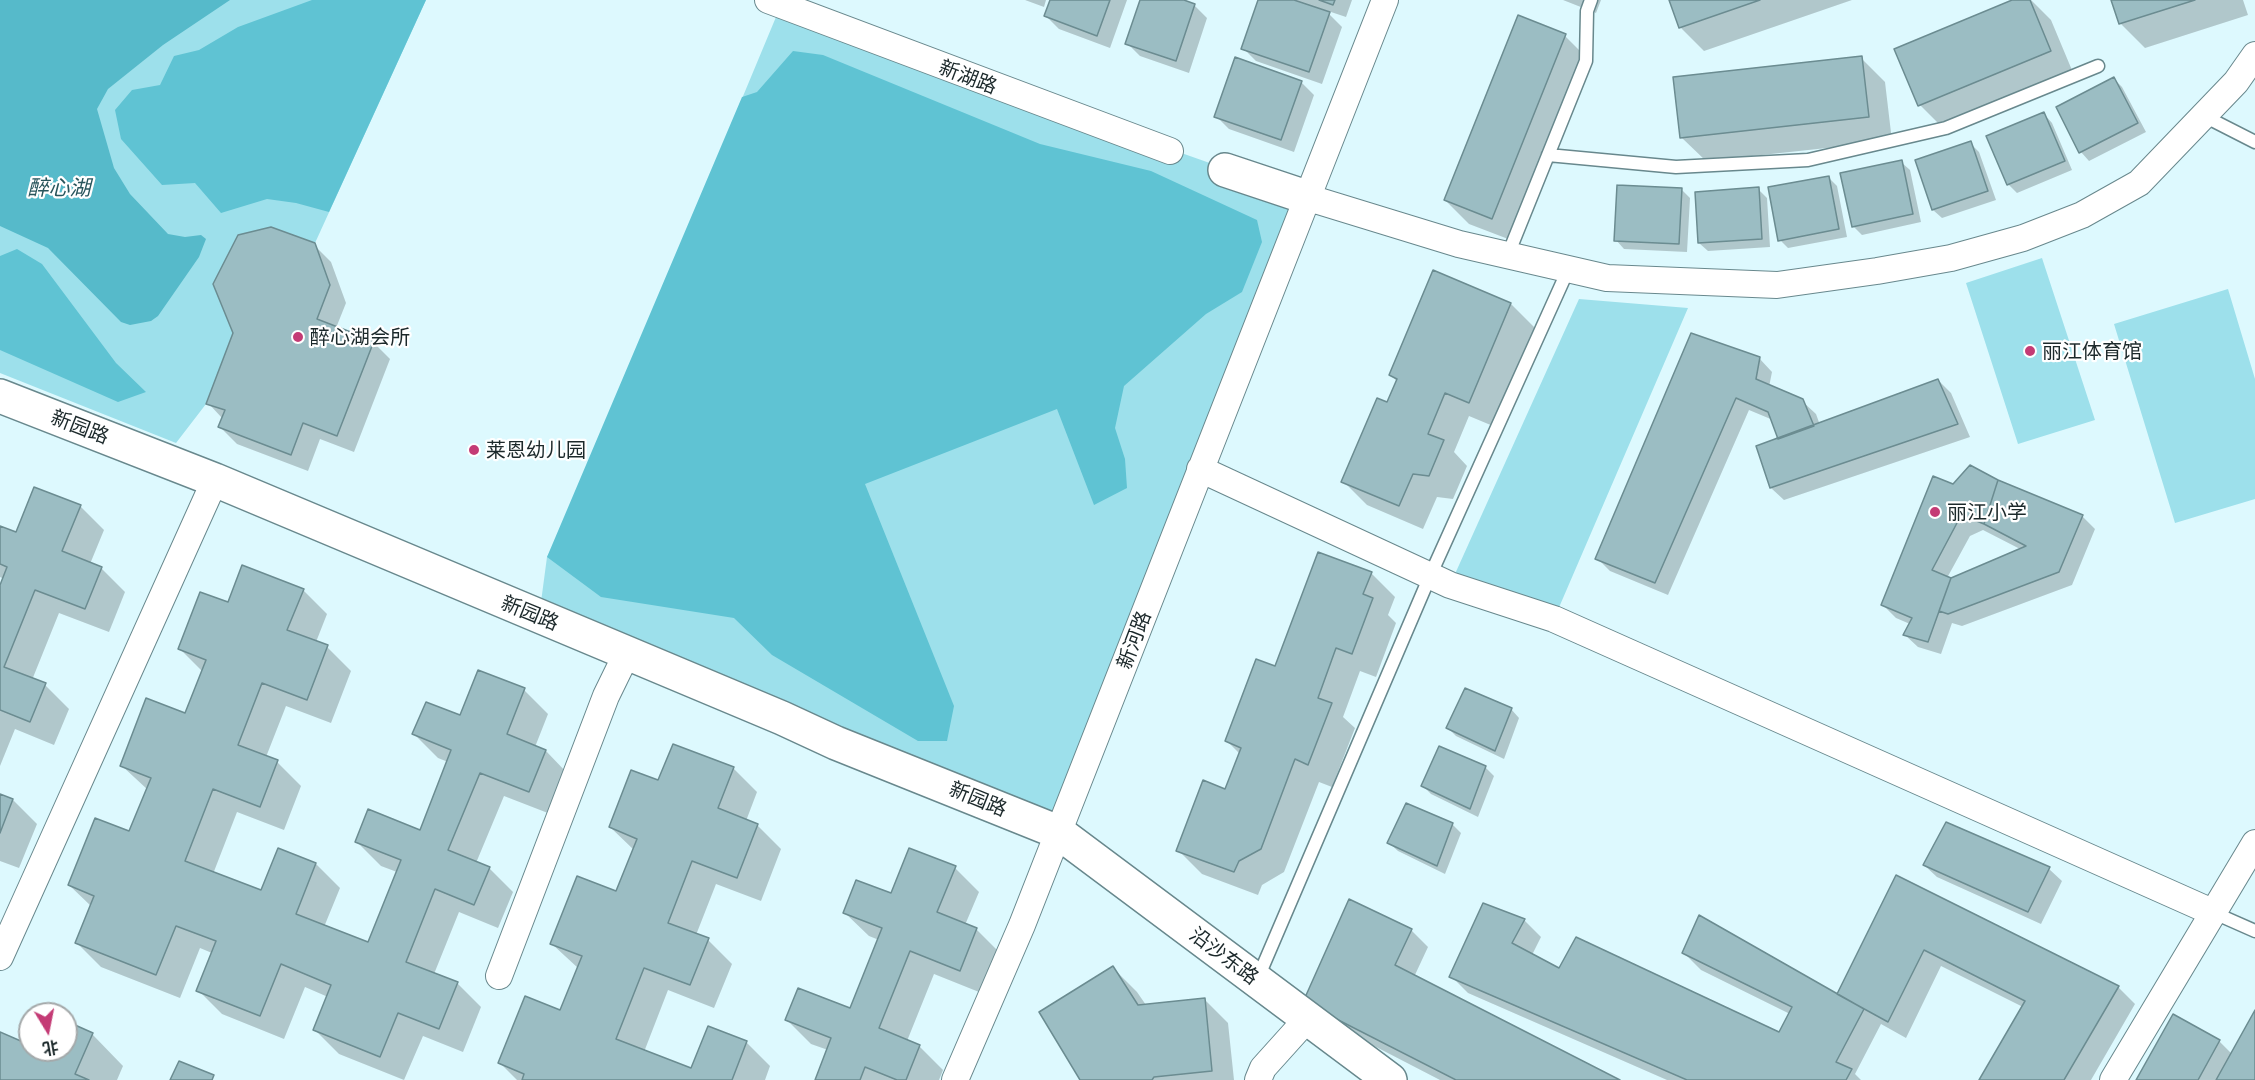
<!DOCTYPE html>
<html>
<head>
<meta charset="utf-8">
<style>
	body { margin:0 }
	#map { position:relative; width:2255px; height:1080px; overflow:hidden; background:#ddf9fe; font-family:Barlow,"Noto Sans SC",sans-serif }
	canvas { display:block }
	.north { position:absolute; left:18px; top:1002px; width:60px; height:60px; box-sizing:border-box; background:#fff; border:2px solid #a4a9aa; border-radius:50%; rotate:170deg; font-size:16px; font-weight:700; line-height:24px; text-align:center; color:#1c292b }
	.north::after { content:''; display:block; margin:auto; width:21px; height:27px; background:#c43b75; clip-path:polygon(50% 0,100% 100%,50% 72%,0 100%) }
</style>
</head>
<body>
<div id="map">
<canvas width="2255" height="1080"></canvas>
<div class="north">北</div>
</div>
<script>
const c = document.querySelector('canvas').getContext('2d');
c.lineJoin = 'round';
function paint(path, color) { c.fillStyle = color; c.fill(path, 'evenodd'); }
const poly = rows => new Path2D(rows.map(r => 'M' + r).join(''));
function strokePath(path, color, width, dash) { c.strokeStyle = color; c.lineWidth = width; c.lineCap = dash ? 'butt' : 'round'; c.setLineDash(dash || []); c.stroke(path); }
function drawText(font, color, halo, rows, align = 'center') {
  c.font = font + ' Barlow,"Noto Sans SC",sans-serif'; c.lineWidth = 4.5; c.setLineDash([]); c.textBaseline = 'middle'; c.strokeStyle = halo; c.fillStyle = color; for (const [text, x, y, turn = 0] of rows) {
    c.save(); c.translate(x, y); c.rotate((+turn || 0) * Math.PI / 180); c.textAlign = isNaN(turn) ? turn : align; if (halo) c.strokeText(text, 0, 0); c.fillText(text, 0, 0); c.restore();
  }
}
paint(poly([
	[0,0,426,0,315,243,238,236,213,284,233,333,206,404,176,443,0,373],
	[781,5,997,88,1309,198,1060,828,541,602,547,557,617,424,641,341],
	[2042,258,2095,420,2018,444,1966,283],
	[2228,289,2255,379,2255,499,2175,523,2114,324],
	[1579,299,1688,308,1554,619,1450,585]
]), '#9de0eb');
paint(poly([
	[312,0,426,0,329,212,296,203,267,199,221,213,195,183,162,185,121,139,115,110,132,90,160,85,174,56,199,50,238,27],
	[793,51,823,55,1040,144,1151,171,1257,220,1262,242,1242,292,1206,314,1124,386,1115,428,1125,459,1127,488,1094,505,1057,409,865,484,954,706,947,741,918,741,772,655,734,618,601,597,547,557,742,97,757,92],
	[17,249,42,264,116,363,146,392,118,402,0,350,0,256]
]), '#5fc3d3');
paint(poly([
	[0,0,230,0,163,45,108,89,97,109,114,168,130,194,168,234,185,237,201,235,206,239,199,257,158,316,151,321,130,325,121,322,48,248,0,226]
]), '#56baca');
paint(poly([
	[1025,0,1046,0,1044,7],
	[1052,0,1127,0,1110,48,1059,29,1046,16],
	[1142,0,1179,0,1194,5,1207,18,1189,73,1140,56,1127,43],
	[1260,0,1352,0,1346,17,1325,10,1342,27,1322,84,1256,61,1243,48],
	[1563,0,1601,0,1596,13],
	[1671,0,1852,0,1704,51,1680,27],
	[2016,0,2031,0,2051,20,2074,75,1944,129,1920,105],
	[2113,0,2243,0,2248,15,2145,48,2121,24],
	[1565,36,1589,60,1516,242,1469,224,1445,200],
	[1861,58,1885,82,1892,141,1706,161,1682,138],
	[2114,79,2122,87,2146,132,2089,161,2081,152,2058,108],
	[1301,82,1314,95,1294,152,1229,129,1216,116],
	[2044,114,2052,123,2072,170,2017,193,2008,184],
	[1970,143,1979,152,1996,200,1942,218,1933,210],
	[1901,162,1910,170,1921,222,1862,235,1853,226],
	[1829,178,1837,186,1847,237,1788,248,1780,240],
	[1681,189,1690,198,1687,252,1624,249,1616,240],
	[1758,189,1767,198,1770,247,1708,251,1699,243],
	[314,245,331,262,346,303,336,328,373,342,390,359,354,452,320,439,308,471,237,444,220,427,223,419,208,403,235,333],
	[1434,272,1511,304,1535,328,1493,426,1469,416,1454,452,1467,466,1453,499,1437,497,1423,529,1367,505,1343,481,1387,404,1397,381,1390,375],
	[1759,358,1772,372,1769,387,1802,401,1816,414,1820,425,1938,380,1951,393,1970,437,1784,500,1771,488,1758,447,1780,439,1773,420,1749,410,1668,595,1610,571,1597,558],
	[1997,481,2082,516,2095,529,2072,585,1962,626,1952,623,1941,654,1918,647,1905,635,1910,624,1896,618,1883,605,1954,486],
	[1983,530,2022,550,1951,579,1947,578,1970,536],
	[80,506,104,530,90,564,101,568,125,592,109,632,59,613,32,680,45,685,69,709,54,745,15,729,0,766,0,589,4,579,0,577,0,528,17,534],
	[1371,573,1395,597,1388,615,1396,623,1376,677,1360,671,1343,717,1355,728,1332,787,1319,782,1284,872,1262,885,1258,895,1202,874,1178,850,1226,791,1240,754,1227,741,1275,668],
	[303,590,327,614,316,642,327,647,351,671,331,723,286,706,266,757,277,762,301,786,284,830,237,812,213,874,262,892,316,864,340,888,324,927,369,944,397,872,381,866,357,842,421,832,448,762,438,758,414,734,524,690,548,714,535,747,546,751,569,775,553,815,504,796,476,863,489,868,513,892,498,928,459,912,434,974,457,983,481,1007,463,1052,423,1036,404,1080,339,1054,315,1030,328,997,305,987,284,1039,222,1014,198,990,212,953,200,948,180,998,101,967,77,943,91,906,69,885,130,833,148,790,121,765,186,715,203,672,180,649,229,604],
	[1511,709,1519,718,1504,759,1456,736,1448,728],
	[1485,767,1494,776,1478,817,1431,794,1423,786],
	[733,768,757,792,746,821,757,825,781,849,761,901,716,884,696,935,708,940,732,964,714,1008,668,990,644,1052,692,1070,746,1042,770,1066,765,1080,517,1080,500,1063,561,1012,578,968,552,944,617,893,634,850,610,827,659,782],
	[0,795,13,800,37,824,19,868,0,861],
	[1452,824,1461,833,1445,874,1398,851,1389,843],
	[1946,824,2049,869,2062,881,2041,924,1937,877,1924,865],
	[955,868,979,892,965,925,976,929,1000,953,984,994,934,974,907,1041,919,1046,943,1070,939,1080,816,1080,828,1050,811,1044,787,1020,851,1010,879,940,869,936,845,913],
	[1897,877,2118,987,2135,1004,2091,1080,1981,1080,2023,1007,1941,966,1906,1038,1881,1024,1855,1074,1861,1080,1667,1080,1468,993,1451,976,1524,920,1541,937,1532,955,1560,970,1779,1034,1790,1014,1701,970,1684,953,1837,996],
	[1350,901,1411,930,1428,947,1414,977,1617,1080,1440,1080,1322,1019],
	[1113,968,1137,992,1146,1005,1204,999,1228,1023,1234,1080,1082,1080],
	[2255,1013,2255,1080,2137,1080,2219,1041,2232,1054],
	[66,1023,92,1034,123,1066,117,1080,0,1080,0,1033,30,1046,30,1050,66,1050]
]), '#0003');
const building = poly([
	[1050,0,1110,0,1097,36,1044,16,1050,0],
	[1140,0,1184,0,1195,4,1176,61,1125,44,1140,0],
	[1258,0,1294,0,1330,12,1309,72,1241,49,1258,0],
	[1319,0,1335,0,1333,5,1319,0],
	[1669,0,1760,0,1679,28,1669,0],
	[2012,0,2030,0,2051,51,1918,106,1894,49,2012,0],
	[2111,0,2195,0,2119,24,2111,0],
	[1518,15,1566,34,1492,219,1444,200,1518,15],
	[1862,56,1869,117,1680,138,1673,77,1862,56],
	[1235,57,1302,81,1281,140,1214,117,1235,57],
	[2114,77,2138,123,2079,153,2056,107,2114,77],
	[2044,112,2065,161,2007,185,1986,136,2044,112],
	[1971,141,1988,191,1932,210,1915,160,1971,141],
	[1902,160,1913,214,1852,227,1840,173,1902,160],
	[1829,176,1839,229,1778,241,1768,187,1829,176],
	[1617,185,1682,188,1679,244,1614,241,1617,185],
	[1759,187,1762,239,1698,243,1695,192,1759,187],
	[271,227,315,243,330,285,317,319,374,341,337,436,303,423,291,455,218,427,225,410,206,404,233,333,213,284,238,235,271,227],
	[1433,270,1511,303,1469,403,1445,393,1428,434,1444,440,1429,476,1413,474,1399,506,1341,482,1377,398,1387,402,1397,379,1389,375,1433,270],
	[1691,333,1760,357,1756,379,1803,399,1814,426,1778,439,1768,412,1736,398,1655,583,1595,559,1691,333],
	[1938,379,1958,424,1770,488,1756,446,1938,379],
	[1970,465,1998,480,1984,524,1969,518,1957,523,1932,570,1951,578,1928,642,1903,635,1912,618,1881,605,1933,476,1953,484,1970,465],
	[1998,480,2083,515,2059,572,1948,614,1939,611,1951,578,2026,546,1984,524,1998,480],
	[34,487,81,505,62,551,102,567,85,609,35,590,4,667,46,683,30,722,0,710,0,585,7,567,0,564,0,526,16,532,34,487],
	[1318,552,1372,572,1363,594,1373,598,1352,654,1336,648,1318,698,1332,703,1308,765,1295,759,1261,849,1239,861,1234,872,1176,851,1203,780,1225,789,1241,748,1225,741,1256,659,1275,666,1318,552],
	[242,565,304,589,287,630,328,645,307,700,262,683,238,745,278,760,260,807,213,789,185,861,261,890,278,848,316,863,296,914,368,942,401,860,355,842,368,809,420,830,451,750,412,734,426,702,460,715,478,670,525,688,507,734,546,750,529,792,480,773,448,850,490,867,474,905,435,889,406,962,458,982,439,1029,398,1013,380,1057,313,1030,331,985,281,964,260,1016,196,991,216,941,176,926,156,975,75,943,94,896,68,885,95,818,129,831,151,778,120,766,146,698,185,713,206,660,178,649,200,592,228,602,242,565],
	[1465,688,1512,708,1495,751,1446,728,1465,688],
	[673,744,734,767,718,808,758,824,737,878,692,861,668,923,709,938,690,985,644,968,616,1039,691,1068,708,1026,747,1041,732,1080,522,1080,524,1074,498,1063,525,996,560,1010,582,956,550,944,577,876,616,891,637,839,609,827,631,770,658,780,673,744],
	[1439,746,1486,766,1470,809,1421,786,1439,746],
	[0,794,13,799,0,833,0,794],
	[1406,803,1453,823,1437,866,1387,843,1406,803],
	[1946,822,2050,867,2028,912,1923,865,1946,822],
	[909,848,956,866,937,912,977,928,960,971,910,951,879,1028,920,1045,906,1080,897,1080,865,1067,860,1080,815,1080,831,1038,785,1020,798,988,850,1008,882,928,843,913,856,880,891,893,909,848],
	[1896,875,2119,986,2064,1080,1979,1080,2025,1001,1924,950,1888,1022,1837,994,1896,875],
	[1349,899,1412,929,1395,965,1620,1080,1456,1080,1303,1002,1349,899],
	[1483,903,1525,919,1512,943,1559,968,1576,937,1779,1032,1792,1007,1682,953,1699,915,1864,1009,1836,1062,1852,1069,1846,1080,1687,1080,1449,977,1483,903],
	[1113,966,1138,1005,1205,998,1212,1071,1154,1077,1152,1080,1080,1080,1039,1012,1113,966],
	[2255,1010,2255,1080,2216,1080,2255,1010],
	[2173,1014,2220,1040,2198,1080,2136,1080,2173,1014],
	[66,1021,93,1033,75,1074,89,1080,0,1080,0,1032,30,1045,30,1050,66,1050,66,1021],
	[179,1061,214,1075,212,1080,170,1080,179,1061]
]);
paint(building, '#9bbdc3');
strokePath(building, '#6b8c91', 1.5);
const lane = poly([
	[2204,116,2255,142],
	[1548,155,1676,167,1808,160,1946,128,2098,66],
	[1507,257,1586,61,1587,11,1591,0],
	[2212,912,2255,931],
	[1257,980,1430,576,1568,270]
]);
const street = poly([
	[768,0,1170,151],
	[1309,198,1459,244,1607,278,1777,285,1877,271,1951,258,2023,238,2082,215,2139,183,2236,82,2255,55],
	[1200,469,1450,585,1554,619,2212,912],
	[0,957,215,480],
	[499,976,606,696,627,653],
	[955,1080,1022,925,1385,0],
	[1258,1080,1263,1068,1308,1018],
	[2113,1080,2255,843]
]);
const secondary = poly([
	[1225,170,1309,198],
	[0,396,215,480,782,718,836,743,1058,832,1390,1080]
]);
strokePath(lane, '#68888d', 15);
strokePath(street, '#68888d', 28);
strokePath(secondary, '#68888d', 36);
strokePath(lane, '#fff', 12);
strokePath(street, '#fff', 26);
strokePath(secondary, '#fff', 33);
for (const [x, y, r, color] of [
	[298,337,6,"#c43b75"],
	[2030,351,6,"#c43b75"],
	[474,450,6,"#c43b75"],
	[1935,512,6,"#c43b75"]
]) { const dot = new Path2D(); dot.arc(x, y, r, 0, 2 * Math.PI); c.fillStyle = color; c.fill(dot); strokePath(dot, '#fff', 2); }
drawText('20px', '#1c292b', '#fff', [
	["新湖路",968,77,21],
	["新园路",80,427,21],
	["新园路",530,613,22],
	["新河路",1134,640,-69],
	["新园路",978,799,22],
	["沿沙东路",1224,956,37]
]);
drawText('20px', '#1c292b', '#fff', [
	["醉心湖会所",310,337],
	["丽江体育馆",2042,351],
	["莱恩幼儿园",486,450],
	["丽江小学",1947,512]
], 'left');
drawText('italic 21px', '#28555c', '#fff', [
	["醉心湖",59,188]
]);
</script>
</body>
</html>
